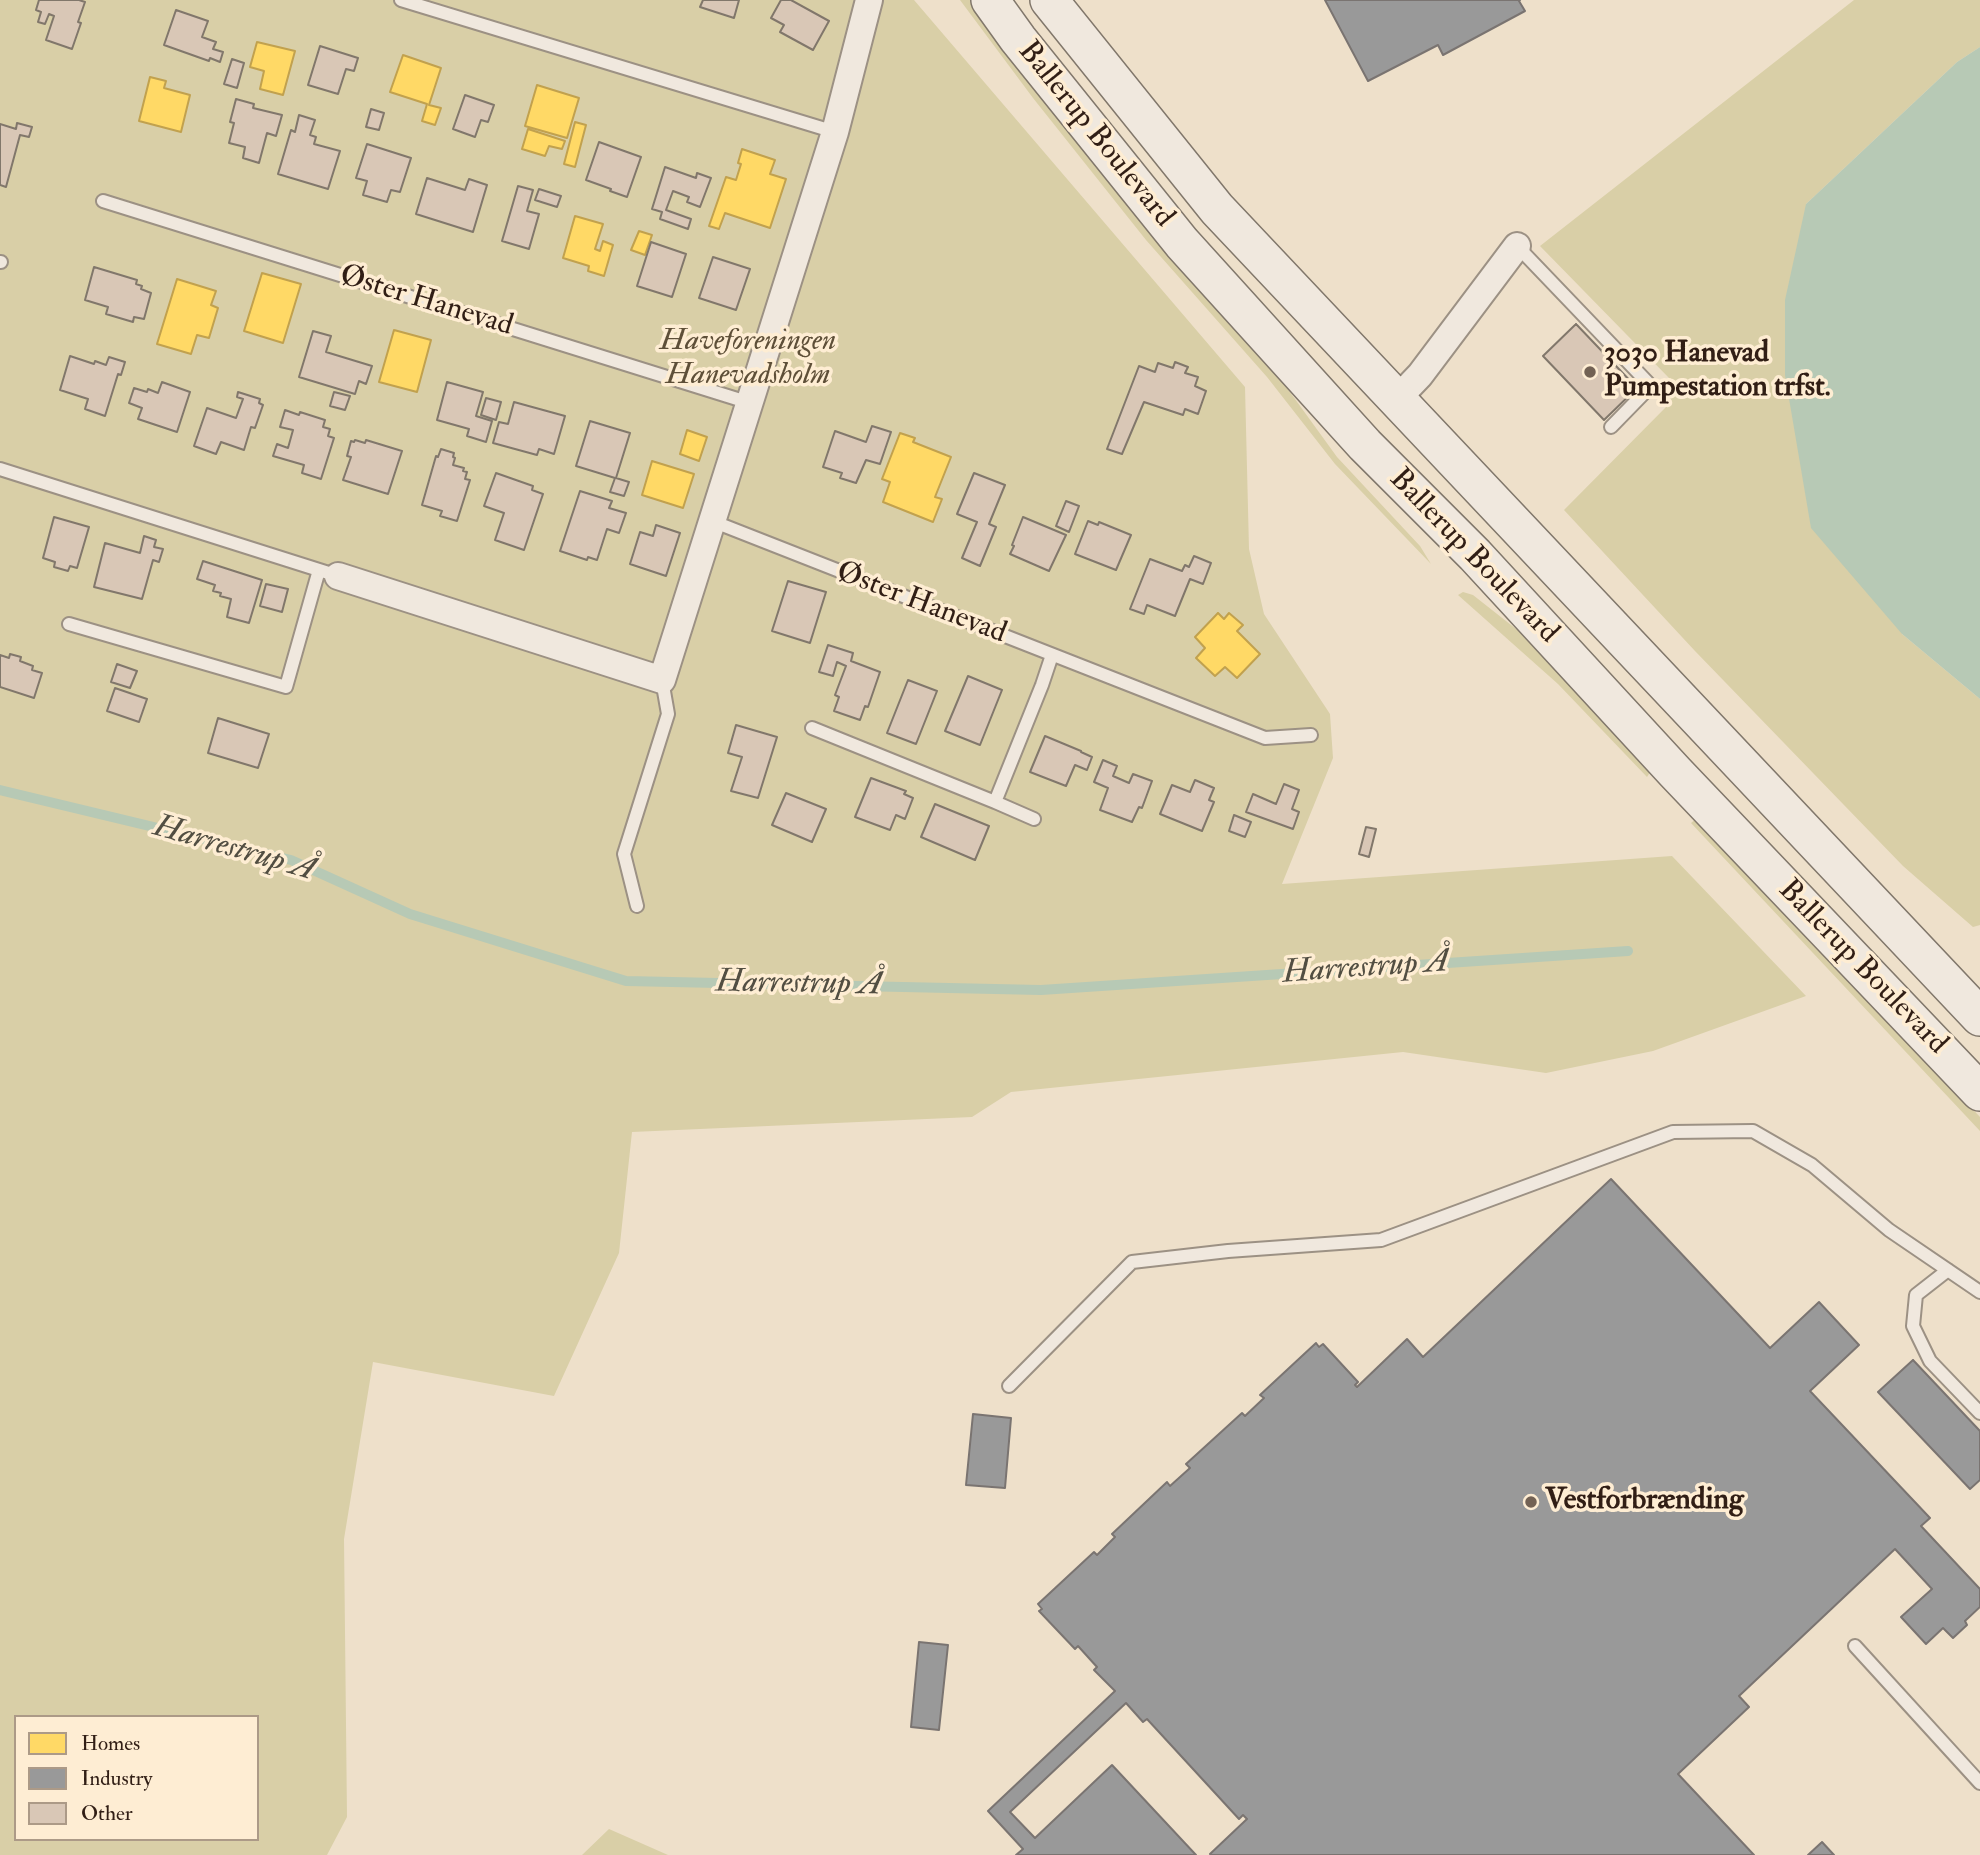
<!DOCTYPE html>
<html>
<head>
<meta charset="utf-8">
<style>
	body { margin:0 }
	#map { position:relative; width:1980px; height:1855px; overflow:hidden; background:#eee0ca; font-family:"IM FELL Double Pica",serif }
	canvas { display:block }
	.legend { position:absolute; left:14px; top:1715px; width:245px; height:126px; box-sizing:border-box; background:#feedd3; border:2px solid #ac9a87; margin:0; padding:9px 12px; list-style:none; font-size:21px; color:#311e15 }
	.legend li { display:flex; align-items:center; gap:14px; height:35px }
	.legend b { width:35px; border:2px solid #ac9a87 }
</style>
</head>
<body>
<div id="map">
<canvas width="1980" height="1855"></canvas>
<ul class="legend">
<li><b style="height:19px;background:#ffd966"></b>Homes</li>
<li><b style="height:19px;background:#999"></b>Industry</li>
<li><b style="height:19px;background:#d9c7b6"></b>Other</li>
</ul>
</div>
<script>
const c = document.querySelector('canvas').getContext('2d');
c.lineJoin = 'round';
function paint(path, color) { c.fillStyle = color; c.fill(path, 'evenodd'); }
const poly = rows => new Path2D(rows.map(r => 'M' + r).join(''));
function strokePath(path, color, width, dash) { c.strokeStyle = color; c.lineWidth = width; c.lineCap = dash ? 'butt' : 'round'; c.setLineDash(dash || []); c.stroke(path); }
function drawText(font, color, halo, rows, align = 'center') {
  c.font = font + ' "IM FELL Double Pica",serif'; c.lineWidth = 7; c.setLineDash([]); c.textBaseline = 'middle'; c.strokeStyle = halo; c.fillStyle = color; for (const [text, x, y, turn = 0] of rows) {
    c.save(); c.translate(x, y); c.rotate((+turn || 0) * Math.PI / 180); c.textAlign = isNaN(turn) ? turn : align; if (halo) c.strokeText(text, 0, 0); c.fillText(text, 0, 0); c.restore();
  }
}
paint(poly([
	[0,0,914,0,1245,387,1249,549,1264,614,1330,714,1331,729,1333,758,1282,884,1672,856,1806,996,1653,1051,1546,1073,1403,1052,1011,1092,972,1117,632,1132,619,1253,554,1396,373,1362,344,1539,347,1817,327,1855,0,1855],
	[16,1717,257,1717,257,1839,16,1839],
	[960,0,970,0,999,39,1287,388,1337,457,1420,546,1431,564,1335,464,1267,377,1146,240,1033,98],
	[1854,0,1980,0,1980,47,1957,62,1806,204,1902,634,1980,699,1980,925,1973,927,1903,866,1695,651,1564,510,1667,406,1669,378,1540,246],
	[1463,592,1473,595,1525,636,1652,769,1647,777,1558,684,1458,595],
	[1697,818,1980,1117,1980,1131,1691,823],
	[609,1829,668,1855,582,1855]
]), '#d9cfa7');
paint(poly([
	[1980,47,1980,699,1902,634,1811,528,1785,375,1785,300,1806,204,1957,62]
]), '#b7c9b5');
const homes = poly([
	[257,42,295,51,283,95,260,89,264,71,250,67,257,42],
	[403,55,441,68,429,105,441,108,435,125,422,121,427,104,390,92,403,55],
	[150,77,166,81,164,88,190,95,181,132,139,121,150,77],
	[537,85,579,98,567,138,525,126,537,85],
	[575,122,586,125,575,167,564,164,575,122],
	[528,129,565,141,562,149,549,146,545,156,522,149,528,129],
	[742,149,775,160,770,174,786,179,770,228,725,213,719,229,709,226,726,177,736,180,741,164,738,163,742,149],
	[575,216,603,224,595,249,600,251,603,241,613,245,604,276,588,271,589,266,563,258,575,216],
	[639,231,652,235,645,255,631,250,639,231],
	[262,273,301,284,283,343,244,331,262,273],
	[177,279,216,291,211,305,218,308,209,338,197,335,191,354,157,344,177,279],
	[394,330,431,340,417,392,379,382,394,330],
	[687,430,707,437,699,461,680,454,687,430],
	[900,433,915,438,913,442,951,457,935,497,942,499,933,522,883,502,890,482,882,479,900,433],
	[652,461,694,474,683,508,642,495,652,461],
	[1218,613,1224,619,1229,613,1243,625,1237,631,1260,654,1237,678,1225,667,1215,676,1196,658,1205,648,1195,637,1218,613]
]);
paint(homes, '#ffd966');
strokePath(homes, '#c1a14e', 2);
const industry = poly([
	[1325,0,1520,0,1519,1,1525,11,1443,55,1438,45,1368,81,1325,0],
	[1611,1179,1770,1348,1819,1302,1859,1345,1810,1391,1930,1518,1921,1526,1980,1589,1980,1607,1965,1621,1967,1625,1953,1638,1943,1628,1926,1644,1901,1617,1932,1589,1895,1549,1739,1696,1749,1707,1678,1774,1754,1855,1211,1855,1210,1854,1247,1819,1243,1815,1239,1819,1147,1719,1143,1722,1126,1703,1010,1812,1035,1838,1112,1765,1196,1855,1016,1855,1023,1849,988,1811,1115,1691,1094,1670,1097,1667,1078,1646,1075,1649,1039,1611,1042,1609,1038,1604,1094,1552,1097,1555,1115,1537,1112,1534,1167,1482,1170,1486,1190,1468,1186,1464,1242,1413,1245,1416,1264,1398,1260,1395,1316,1343,1319,1347,1323,1344,1358,1382,1355,1385,1357,1387,1407,1339,1423,1357,1611,1179],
	[1913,1360,1980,1431,1980,1480,1970,1489,1878,1392,1913,1360],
	[973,1414,1011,1418,1005,1488,966,1485,973,1414],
	[919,1642,948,1645,939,1730,911,1727,919,1642],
	[1822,1842,1834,1855,1808,1855,1822,1842]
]);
paint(industry, '#999');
strokePath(industry, '#7a7471', 2);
strokePath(poly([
	[0,790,291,860,410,914,626,981,1041,990,1628,951]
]), '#b7c9b5', 10);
const building = poly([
	[39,0,79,0,85,2,78,22,81,23,72,49,46,40,54,16,49,14,45,24,38,22,41,12,36,10,39,0],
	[703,0,739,0,734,18,700,7,703,0],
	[781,0,791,0,829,21,813,50,780,32,784,25,771,18,781,0],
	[176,10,208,21,202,37,216,42,213,49,223,52,220,62,210,58,209,61,164,45,176,10],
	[320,46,358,58,354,71,346,69,338,94,308,85,320,46],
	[232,59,244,63,237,88,224,84,232,59],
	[465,95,494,105,488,122,481,120,475,137,453,129,465,95],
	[236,99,254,104,253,108,282,115,276,136,267,133,259,163,243,158,245,147,229,143,234,123,230,122,236,99],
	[371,109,384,113,379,130,366,127,371,109],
	[299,115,315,120,310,135,316,137,314,144,340,151,328,189,278,174,291,130,295,132,299,115],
	[17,123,32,127,29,137,20,135,6,187,0,185,0,124,16,129,17,123],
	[599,142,641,157,627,197,610,191,611,189,586,180,599,142],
	[367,144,411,158,400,192,391,190,387,202,363,195,367,181,356,178,367,144],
	[665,167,696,178,697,173,711,178,700,207,687,202,689,197,673,191,666,210,691,219,688,229,660,219,662,212,652,209,665,167],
	[427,178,465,190,469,179,487,185,473,232,416,214,427,178],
	[518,186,533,190,527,211,539,214,529,249,502,241,518,186],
	[539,189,561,196,557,207,535,200,539,189],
	[651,242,686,254,672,297,637,286,651,242],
	[713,257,750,269,736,310,699,298,713,257],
	[94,267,137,280,136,284,142,286,141,289,151,293,144,319,134,317,133,322,106,314,108,307,85,300,94,267],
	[1576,324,1637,388,1604,420,1543,356,1576,324],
	[313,331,331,336,326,352,372,366,366,384,359,381,355,394,299,377,313,331],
	[70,356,94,364,95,361,106,365,109,357,125,362,121,375,118,374,105,416,85,409,88,399,60,390,70,356],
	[1175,362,1188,367,1185,373,1198,377,1195,386,1206,391,1198,414,1185,409,1183,415,1144,402,1122,454,1107,449,1139,366,1155,372,1158,363,1173,368,1175,362],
	[162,382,190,392,177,432,138,419,142,408,129,403,134,388,147,392,148,389,158,393,162,382],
	[447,382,483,392,476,416,492,421,486,442,467,436,469,429,437,420,447,382],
	[238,392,260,399,259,403,263,405,255,428,251,427,244,450,221,442,216,454,194,446,207,408,236,418,243,399,237,397,238,392],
	[334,392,350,396,345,410,330,406,334,392],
	[486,398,501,402,496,420,481,415,486,398],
	[514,402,565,416,554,454,539,449,537,455,493,443,499,422,508,424,514,402],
	[285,410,299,415,300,412,325,420,323,427,330,429,328,436,334,438,321,479,302,473,304,465,273,456,277,444,288,448,293,430,280,427,285,410],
	[590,421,630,433,616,478,629,482,624,496,610,492,615,478,576,466,590,421],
	[872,426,891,432,880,464,866,460,856,483,840,478,842,473,823,467,835,431,866,442,872,426],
	[355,440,365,443,366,440,402,451,388,494,343,480,351,457,347,456,351,441,354,442,355,440],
	[441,449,454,453,453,457,455,458,453,465,464,468,463,471,467,472,465,479,470,480,457,521,440,516,442,511,422,505,436,456,438,457,441,449],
	[496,473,533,486,532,490,543,494,524,550,495,540,504,513,484,506,496,473],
	[974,473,1005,485,989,524,996,527,980,566,962,558,977,522,957,514,974,473],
	[580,491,612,501,609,508,626,513,619,533,607,529,597,560,588,557,587,560,560,551,580,491],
	[1066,501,1079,506,1069,532,1056,526,1066,501],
	[54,517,89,527,77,568,70,566,68,571,54,567,55,562,43,558,54,517],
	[1023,517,1066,535,1049,571,1010,554,1014,546,1012,545,1023,517],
	[1088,521,1098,525,1099,522,1131,535,1116,570,1075,554,1088,521],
	[656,525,680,533,666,576,630,564,640,532,653,536,656,525],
	[144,536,156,540,154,547,163,549,159,562,153,560,142,599,94,587,105,543,140,553,144,536],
	[1194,556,1211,563,1203,584,1190,579,1175,616,1147,605,1144,614,1130,609,1150,559,1182,571,1185,565,1189,567,1194,556],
	[203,561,262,580,249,623,227,617,231,599,220,596,221,593,213,591,215,585,197,579,203,561],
	[788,581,826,592,810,643,772,631,788,581],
	[266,584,288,589,282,612,260,606,266,584],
	[828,645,853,653,851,661,880,672,868,707,865,706,860,720,834,711,839,697,835,695,846,666,837,662,833,676,819,672,828,645],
	[10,654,21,657,20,661,33,666,32,670,42,673,34,698,0,687,0,655,9,658,10,654],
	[117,664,137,671,130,688,111,682,117,664],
	[968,676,1002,690,980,745,945,731,968,676],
	[908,680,937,691,916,744,887,733,908,680],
	[115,688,147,699,139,722,107,711,115,688],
	[218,718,269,734,258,768,208,753,218,718],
	[736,725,777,737,758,798,731,791,742,757,728,753,736,725],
	[1045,736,1081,751,1081,752,1092,757,1087,770,1075,765,1066,786,1030,772,1045,736],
	[1103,760,1117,766,1113,776,1129,783,1133,774,1152,781,1142,808,1139,807,1132,822,1100,810,1108,788,1094,782,1103,760],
	[871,778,906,791,904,794,913,798,905,819,896,815,890,830,855,817,871,778],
	[1195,780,1214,788,1209,800,1214,802,1202,831,1160,814,1172,785,1190,792,1195,780],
	[1284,784,1299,790,1292,809,1299,812,1293,829,1246,812,1253,794,1276,804,1284,784],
	[786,793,826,809,812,842,772,825,786,793],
	[935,804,989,826,975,860,921,837,935,804],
	[1234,815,1251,822,1245,837,1229,831,1234,815],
	[1366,827,1376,829,1369,857,1359,854,1366,827]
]);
paint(building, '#d9c7b6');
strokePath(building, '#81776b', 2);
const lane = poly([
	[401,0,835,132],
	[103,201,750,403],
	[1517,246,1651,386,1611,427],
	[0,262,1,262],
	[0,469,338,576],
	[712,521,1265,738,1311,735],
	[69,624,286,687,319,570],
	[812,728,995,802,1042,685,1052,655],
	[995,802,1034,819],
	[637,906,624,854,668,714,662,680],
	[1948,1270,1916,1295,1913,1326,1930,1361,1980,1413],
	[1009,1386,1132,1262,1228,1251,1381,1240,1673,1132,1753,1131,1812,1165,1889,1230,1980,1292],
	[1855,1646,1980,1783]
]);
const street = poly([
	[1397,399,1420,375,1517,246],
	[338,576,662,680,835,132,869,0]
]);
const secondary = poly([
	[990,0,1018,39,1182,243,1365,445,1475,555,1675,772,1980,1092],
	[1049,0,1217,209,1980,1017]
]);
strokePath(lane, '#9c9184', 16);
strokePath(street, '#9c9184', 30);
strokePath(secondary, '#81776b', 40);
strokePath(lane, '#f0e8de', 12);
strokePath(street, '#f0e8de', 26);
strokePath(secondary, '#f0e8de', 37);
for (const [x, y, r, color] of [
	[1590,372,7,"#736254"],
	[1531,1502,7,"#736254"]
]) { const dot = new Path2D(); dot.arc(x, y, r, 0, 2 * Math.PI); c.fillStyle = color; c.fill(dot); strokePath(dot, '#feedd3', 2.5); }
drawText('30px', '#311e15', '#feedd3', [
	["Ballerup Boulevard",1095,135,51],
	["Øster Hanevad",426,302,17],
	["Ballerup Boulevard",1473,557,46],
	["Øster Hanevad",921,604,21],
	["Ballerup Boulevard",1862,968,46]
]);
drawText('italic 30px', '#5e4f38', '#feedd3', [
	["Haveforeningen",748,343],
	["Hanevadsholm",748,377]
]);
drawText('bold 30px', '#311e15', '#feedd3', [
	["3030 Hanevad",1604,355],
	["Pumpestation trfst.",1604,389],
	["Vestforbrænding",1545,1502]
], 'left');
drawText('italic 32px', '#524e42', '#feedd3', [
	["Harrestrup Å",234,850,16],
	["Harrestrup Å",1366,969,-4],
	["Harrestrup Å",799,985,1]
]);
</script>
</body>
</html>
